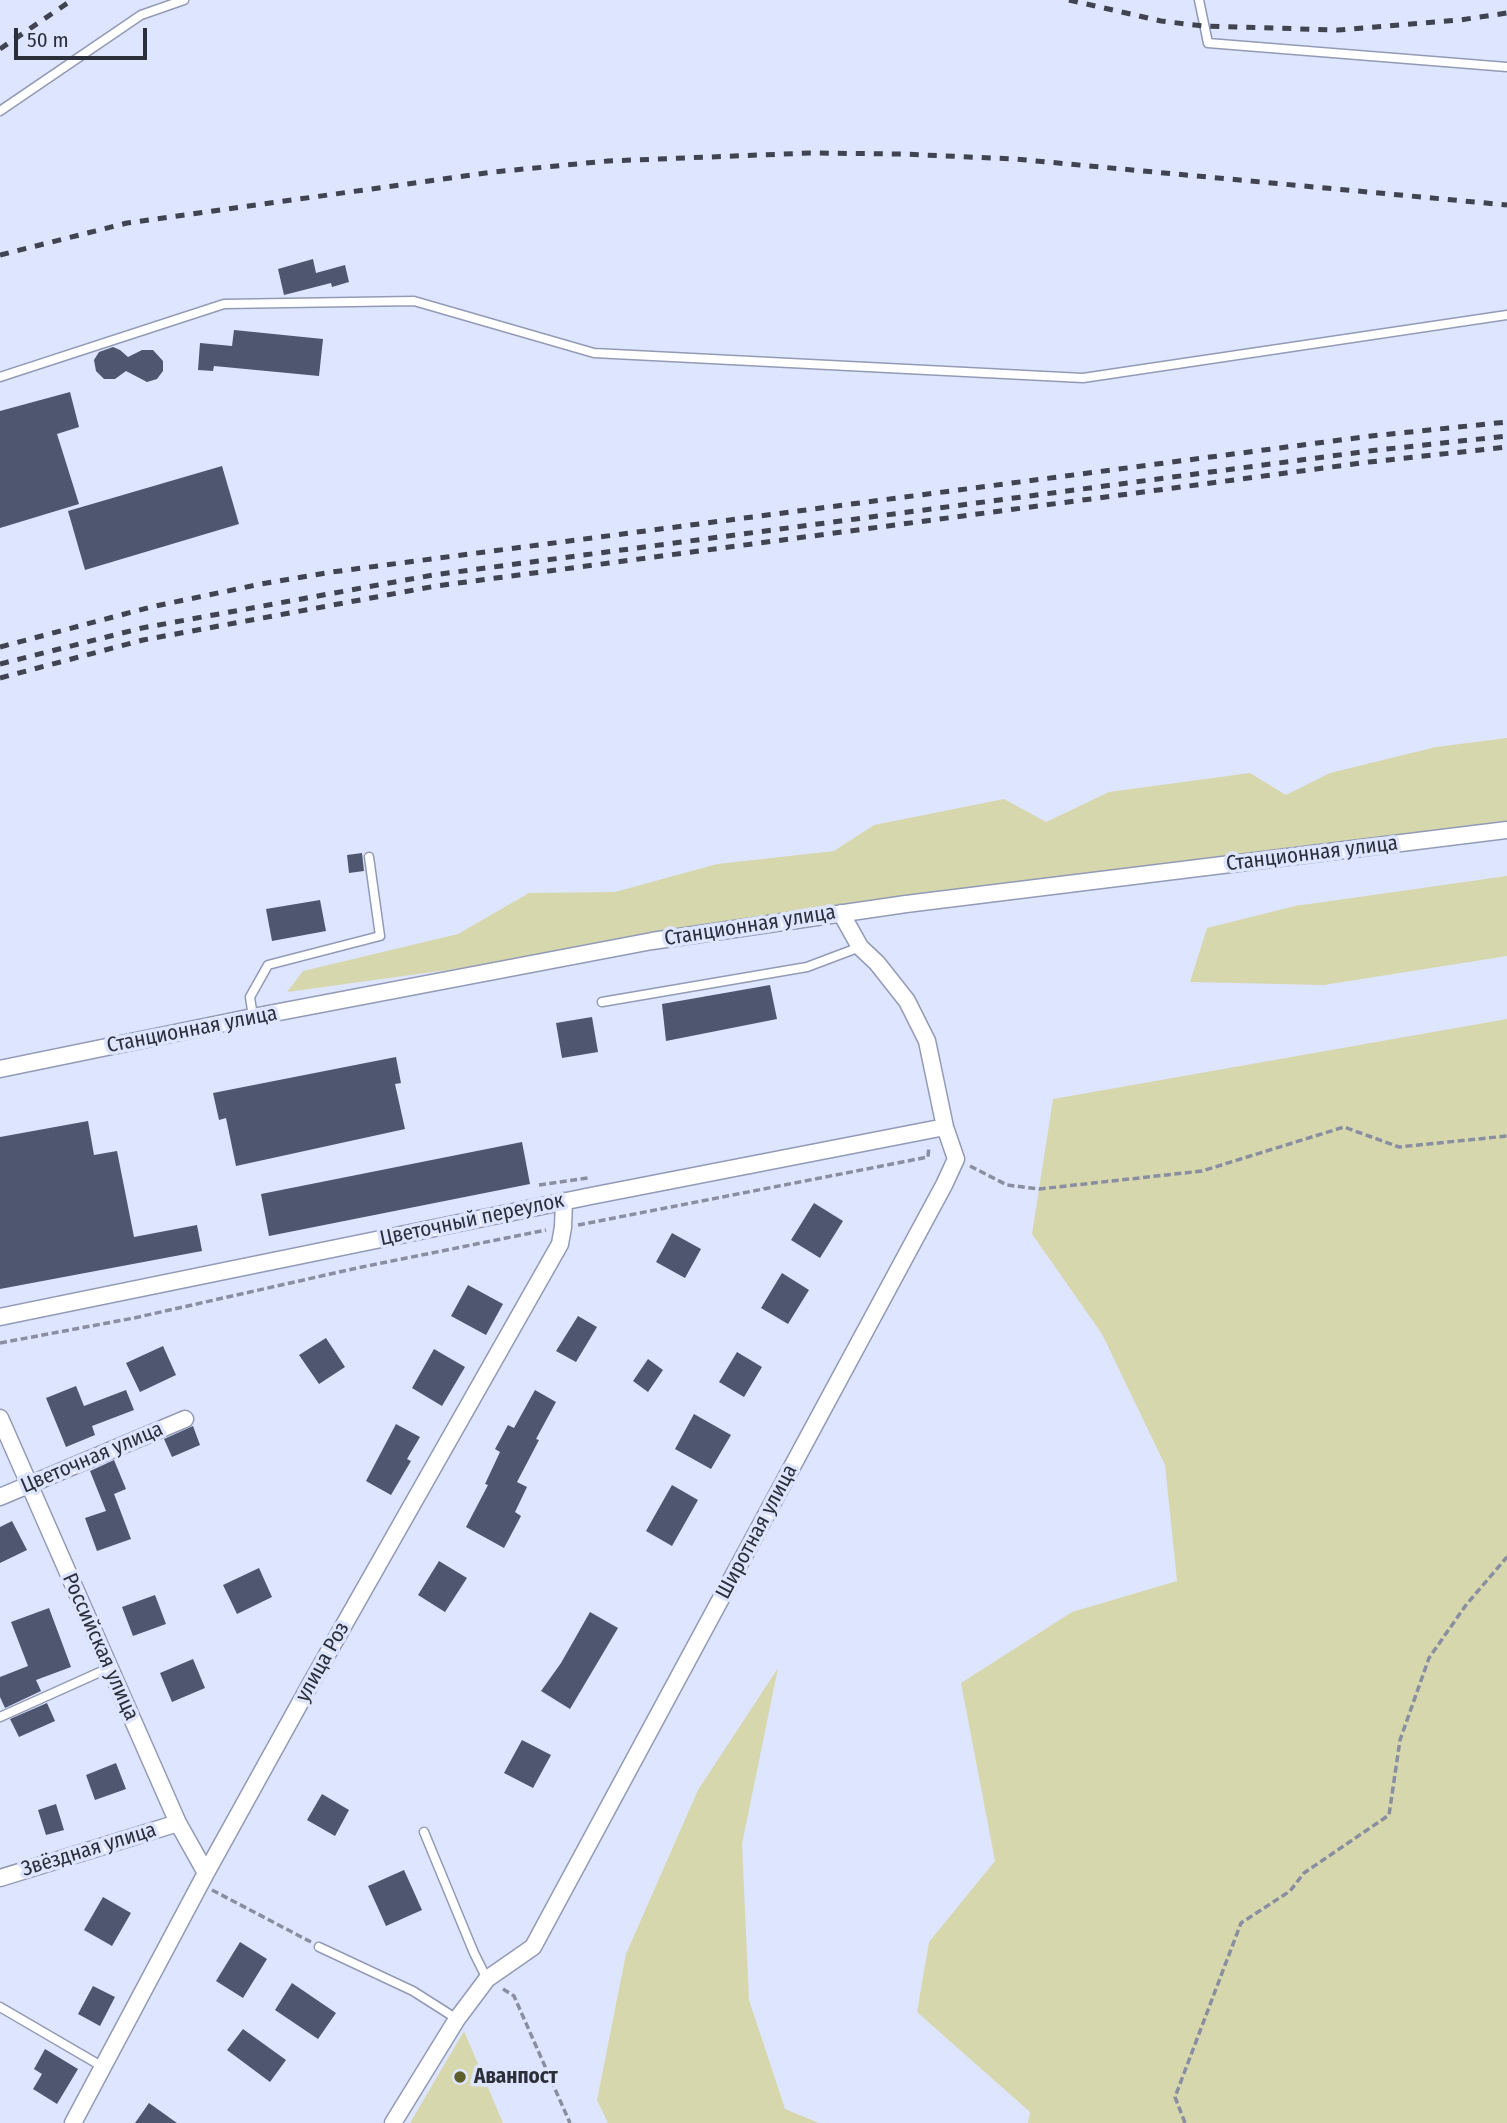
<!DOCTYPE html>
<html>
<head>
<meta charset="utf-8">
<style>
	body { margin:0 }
	#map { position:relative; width:1507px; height:2123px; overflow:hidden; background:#dee5fe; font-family:"Fira Sans Condensed",sans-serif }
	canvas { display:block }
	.scale { position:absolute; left:14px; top:28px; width:133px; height:32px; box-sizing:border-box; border:4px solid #2b2f3a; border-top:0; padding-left:9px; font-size:21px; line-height:24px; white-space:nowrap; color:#2b2f3a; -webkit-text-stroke:5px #dee5fe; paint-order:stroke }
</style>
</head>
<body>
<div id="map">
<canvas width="1507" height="2123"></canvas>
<div class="scale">50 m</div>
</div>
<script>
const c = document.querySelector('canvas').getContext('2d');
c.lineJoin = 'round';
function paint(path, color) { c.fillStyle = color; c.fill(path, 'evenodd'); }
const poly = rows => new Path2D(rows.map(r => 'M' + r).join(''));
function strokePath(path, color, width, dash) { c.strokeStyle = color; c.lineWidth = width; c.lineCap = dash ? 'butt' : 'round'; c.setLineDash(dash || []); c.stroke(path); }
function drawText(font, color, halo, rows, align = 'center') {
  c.font = font + ' "Fira Sans Condensed",sans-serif'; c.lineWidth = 7; c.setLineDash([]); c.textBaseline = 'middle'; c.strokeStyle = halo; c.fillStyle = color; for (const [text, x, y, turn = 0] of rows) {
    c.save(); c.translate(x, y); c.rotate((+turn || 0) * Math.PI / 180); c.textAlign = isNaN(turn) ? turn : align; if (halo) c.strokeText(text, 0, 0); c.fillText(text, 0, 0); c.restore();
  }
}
paint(poly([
	[1507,738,1507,825,287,992,303,971,458,934,529,893,615,892,717,864,834,851,874,825,1004,799,1046,822,1109,792,1250,773,1286,795,1330,773,1436,747],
	[1507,876,1507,956,1324,985,1190,982,1207,928,1295,906],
	[1507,1019,1507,2123,1028,2123,1030,2112,917,2012,929,1942,995,1861,961,1683,1072,1612,1177,1581,1165,1465,1102,1334,1032,1234,1053,1099],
	[778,1668,742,1844,749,2000,785,2109,819,2123,608,2123,597,2100,626,1954,698,1790],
	[464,2031,503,2123,410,2123]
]), '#d7d7ad');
paint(poly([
	[313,259,316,273,345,265,349,282,332,287,331,283,284,295,278,269],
	[234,330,323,339,319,376,214,366,213,371,198,370,200,343,232,346],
	[113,347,120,350,128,357,142,350,153,350,163,361,163,371,157,379,147,382,126,371,115,379,104,379,96,371,94,360,99,352],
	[70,392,79,427,57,434,79,504,0,528,0,411],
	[222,466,239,524,85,570,68,511],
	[362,853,364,871,349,873,347,855],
	[320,900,326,931,272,941,266,909],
	[770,985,777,1019,666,1041,662,1004],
	[592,1017,598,1052,562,1058,556,1023],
	[396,1057,401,1083,395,1084,405,1129,236,1166,226,1118,219,1120,213,1093],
	[88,1121,94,1155,117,1151,134,1237,197,1225,202,1251,0,1289,0,1137],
	[522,1142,530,1184,269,1236,261,1194],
	[814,1203,843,1221,820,1258,791,1240],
	[672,1233,701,1249,685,1278,656,1262],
	[782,1273,809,1290,788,1324,761,1308],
	[468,1285,503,1304,486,1335,451,1316],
	[578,1316,597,1327,576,1362,556,1351],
	[326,1338,345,1367,319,1384,299,1355],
	[163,1346,176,1375,140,1392,126,1363],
	[434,1349,465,1367,442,1406,412,1388],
	[737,1352,762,1367,744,1397,719,1382],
	[648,1359,663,1370,648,1392,633,1381],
	[76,1386,84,1406,126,1390,134,1410,92,1426,95,1435,66,1447,46,1398],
	[535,1390,556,1402,536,1439,539,1440,517,1482,527,1487,515,1512,521,1516,504,1548,466,1527,488,1485,485,1484,500,1452,495,1449,508,1425,514,1428],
	[694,1414,731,1435,711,1469,675,1449],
	[396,1424,420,1437,407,1459,411,1461,391,1495,366,1481],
	[193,1426,200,1445,172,1457,164,1439],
	[114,1460,126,1489,114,1494,131,1539,97,1551,85,1518,106,1511,90,1471],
	[672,1485,698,1500,672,1546,646,1531],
	[12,1521,27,1550,0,1563,0,1527],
	[439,1561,467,1578,445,1612,418,1595],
	[259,1568,272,1597,237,1614,223,1585],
	[155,1595,166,1624,133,1636,122,1607],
	[49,1608,71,1667,36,1680,41,1691,5,1708,0,1697,0,1677,28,1666,11,1622],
	[590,1612,618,1628,570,1709,541,1691,561,1663],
	[193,1659,205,1688,172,1702,160,1673],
	[47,1703,55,1721,19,1737,10,1719],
	[522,1740,551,1755,533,1788,504,1773],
	[116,1763,126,1789,95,1800,86,1775],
	[322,1794,349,1810,335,1836,307,1820],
	[56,1804,64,1830,46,1835,38,1810],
	[404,1870,422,1910,386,1926,368,1886],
	[103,1897,131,1913,112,1946,84,1930],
	[240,1942,267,1959,243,1998,216,1981],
	[292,1983,336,2013,318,2039,275,2010],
	[93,1986,115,1997,100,2026,78,2014],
	[243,2029,286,2060,270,2082,227,2050],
	[45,2049,78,2069,57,2104,33,2089,42,2074,34,2069],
	[149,2103,177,2123,135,2123]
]), '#4f566f');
const service = poly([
	[1199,0,1208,43,1507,67],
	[0,111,141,15,184,0],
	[0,377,224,304,414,301,594,353,1083,378,1507,315],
	[602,1002,807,967,860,947],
	[253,1017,250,997,268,965,380,936,369,857],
	[0,1717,109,1668],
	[424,1832,474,1953,487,1979],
	[319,1947,413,1991,457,2019],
	[0,2007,103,2067]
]);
const minor = poly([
	[0,1069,253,1017,652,941,906,904,1507,830],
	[0,1317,591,1196,945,1127],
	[0,1418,178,1823,206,1873],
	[0,1497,185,1419],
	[0,1878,178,1823],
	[73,2123,206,1873,311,1683,560,1244,563,1227,564,1201],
	[393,2123,457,2019,487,1979,533,1947,944,1185,956,1159,945,1127,927,1041,907,1001,877,963,860,947,841,913]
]);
strokePath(service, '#929ab6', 11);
strokePath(minor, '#929ab6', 19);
strokePath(poly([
	[970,1166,1007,1185,1039,1189,1202,1171,1344,1127,1399,1147,1507,1136],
	[539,1185,588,1178,588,1180],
	[578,1225,928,1157,929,1146],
	[0,1343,134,1318,357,1268,546,1230],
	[212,1890,311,1942],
	[503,1989,514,1996,570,2123],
	[1185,2123,1175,2097,1241,1923,1290,1891,1304,1873,1389,1815,1400,1740,1429,1658,1466,1605,1507,1557]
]), '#898fa1', 3.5, [7, 3.5]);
strokePath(service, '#fff', 8);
strokePath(minor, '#fff', 16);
strokePath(poly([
	[1069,0,1161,21,1203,26,1338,30,1460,20,1507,13],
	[0,49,72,0],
	[0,255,127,223,493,172,608,161,810,153,902,154,1015,159,1507,205],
	[0,647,151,607,261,584,332,572,1371,436,1507,422],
	[0,664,142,628,433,575,1369,451,1507,436],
	[0,678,143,640,436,586,1369,462,1507,447]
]), '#3f4450', 5, [9, 9]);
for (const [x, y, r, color] of [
	[460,2077,7,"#5f5e2a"]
]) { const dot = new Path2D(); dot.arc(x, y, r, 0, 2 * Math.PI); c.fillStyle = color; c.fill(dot); strokePath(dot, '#dee5fe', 2.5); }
drawText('21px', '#2b2f3a', '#dee5fe', [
	["Станционная улица",1312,854,-7],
	["Станционная улица",750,926,-9],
	["Станционная улица",192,1030,-11],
	["Цветочный переулок",472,1220,-12],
	["Цветочная улица",92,1458,-23],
	["Широтная улица",757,1532,-62],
	["Российская улица",100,1647,66],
	["улица Роз",323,1662,-61],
	["Звёздная улица",89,1850,-17]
]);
drawText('bold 21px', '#2b2f3a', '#dee5fe', [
	["Аванпост",474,2077]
], 'left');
</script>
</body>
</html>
